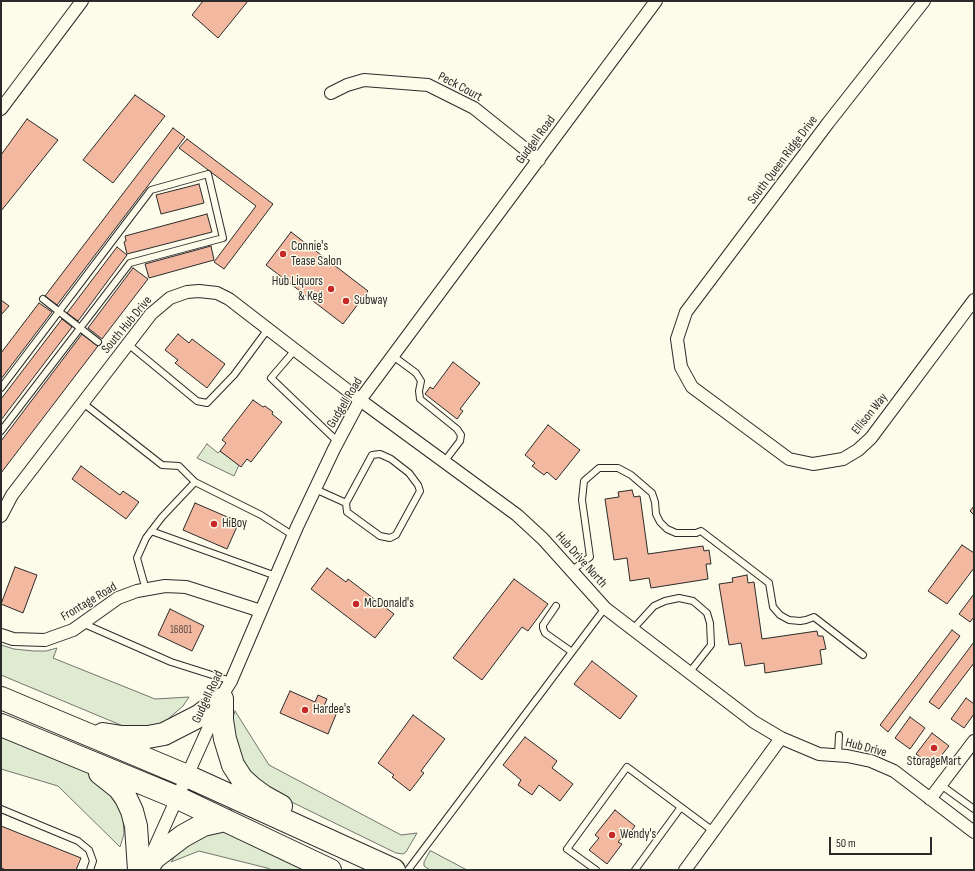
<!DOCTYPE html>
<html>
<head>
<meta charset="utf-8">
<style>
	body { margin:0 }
	#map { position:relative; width:975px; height:871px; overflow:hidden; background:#fdfbea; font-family:"Sofia Sans Condensed",sans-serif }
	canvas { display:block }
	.frame { position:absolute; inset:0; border:2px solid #2b2b2b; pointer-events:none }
	.scale { position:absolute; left:829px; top:837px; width:103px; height:18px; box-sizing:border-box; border:2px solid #2b2b2b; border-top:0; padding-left:5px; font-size:12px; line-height:14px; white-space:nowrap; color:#2b2b2b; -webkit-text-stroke:3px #fdfbea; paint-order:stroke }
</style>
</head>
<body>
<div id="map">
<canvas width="975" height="871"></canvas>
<div class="frame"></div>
<div class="scale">50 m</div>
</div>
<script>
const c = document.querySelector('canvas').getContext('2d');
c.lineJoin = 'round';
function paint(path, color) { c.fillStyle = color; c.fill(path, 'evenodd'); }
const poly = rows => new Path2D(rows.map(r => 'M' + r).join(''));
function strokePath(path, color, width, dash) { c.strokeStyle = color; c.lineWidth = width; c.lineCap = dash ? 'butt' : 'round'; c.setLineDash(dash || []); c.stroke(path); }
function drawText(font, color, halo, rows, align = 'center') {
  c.font = font + ' "Sofia Sans Condensed",sans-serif'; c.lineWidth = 3; c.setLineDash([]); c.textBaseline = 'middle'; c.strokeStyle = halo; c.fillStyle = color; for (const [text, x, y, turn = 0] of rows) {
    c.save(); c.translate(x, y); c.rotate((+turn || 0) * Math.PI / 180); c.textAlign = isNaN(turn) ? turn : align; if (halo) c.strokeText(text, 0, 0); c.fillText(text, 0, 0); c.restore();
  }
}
const green = poly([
	[207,444,218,453,220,451,239,465,234,476,197,458,207,444],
	[1,645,14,649,34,651,46,651,57,648,53,658,155,699,189,697,183,706,167,720,161,724,135,731,1,675,1,645],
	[235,711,269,765,401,835,417,833,406,852,403,854,396,853,263,788,246,774,231,723,235,711],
	[1,736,95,774,109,785,123,817,124,834,120,847,58,786,1,769,1,736],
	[220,829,307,870,272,870,267,868,199,851,171,862,179,850,187,844,220,829],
	[430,851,431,851,467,870,430,870,424,866,424,862,430,851]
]);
paint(green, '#deebd1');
strokePath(green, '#74746e', 1);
const building = poly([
	[203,1,248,1,218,38,192,15,203,1],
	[135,95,165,116,113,183,83,160,135,95],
	[27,119,58,140,1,211,1,155,27,119],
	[173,128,185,137,57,305,45,296,173,128],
	[187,139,273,204,224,269,214,262,256,206,179,148,187,139],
	[199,184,204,203,161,214,156,195,199,184],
	[207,214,212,232,127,254,124,242,126,241,125,236,207,214],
	[291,232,368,291,343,324,266,265,291,232],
	[211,246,214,260,149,278,145,264,211,246],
	[117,247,127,255,78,321,67,313,117,247],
	[133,268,148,279,102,339,88,328,133,268],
	[1,300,9,306,1,315,1,300],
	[39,303,52,312,1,379,1,353,39,303],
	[62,319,72,327,1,420,1,399,62,319],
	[82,334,98,346,1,473,1,441,82,334],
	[178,334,189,343,192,339,225,364,207,388,175,363,178,360,165,350,178,334],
	[453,362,480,383,460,409,463,411,457,419,425,394,430,387,433,389,453,362],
	[253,400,263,407,265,406,273,412,272,414,282,422,251,462,247,459,241,467,220,451,226,443,222,440,253,400],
	[548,425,580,450,556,480,547,472,544,475,532,466,535,463,525,455,548,425],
	[81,466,120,495,123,491,139,502,126,519,72,479,81,466],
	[632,490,634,497,640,496,648,554,703,546,704,551,709,550,711,564,706,564,708,579,651,588,649,578,630,581,627,558,614,560,605,499,619,497,618,492,632,490],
	[195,503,239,522,227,549,183,530,195,503],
	[974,506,974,515,970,511,974,506],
	[962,545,974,553,974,568,947,604,928,591,962,545],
	[15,567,37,575,23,613,1,604,15,567],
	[327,568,346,582,348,579,394,614,375,638,311,589,327,568],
	[747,575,748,583,754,582,762,639,817,631,818,636,823,636,826,649,820,650,822,664,765,673,764,663,745,666,741,643,729,645,719,584,733,582,732,578,747,575],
	[514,579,548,604,528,631,522,627,482,680,453,658,514,579],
	[974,594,974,617,970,622,959,614,974,594],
	[170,609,204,626,192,651,158,635,170,609],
	[952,630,960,636,888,732,880,725,952,630],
	[974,642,974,663,939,709,929,702,974,642],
	[592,661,637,696,620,719,574,684,592,661],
	[290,691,315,702,318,695,327,699,324,706,337,712,328,734,280,713,290,691],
	[966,698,974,704,974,714,964,728,951,719,966,698],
	[413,715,445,739,421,771,424,773,410,791,392,777,394,775,378,763,413,715],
	[910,717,925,728,910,749,895,738,910,717],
	[932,733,949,746,933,766,916,754,932,733],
	[525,737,557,761,552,768,573,784,560,801,539,785,532,795,518,785,521,780,503,765,525,737],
	[615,810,635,826,627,837,624,835,618,842,622,844,607,864,589,850,599,838,595,835,615,810],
	[1,826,81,858,76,870,6,870,1,868,1,826]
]);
paint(building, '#f2b8a0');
strokePath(building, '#2b2b2b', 1);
const lane = poly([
	[43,299,98,342],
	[128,344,197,401,207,403,234,375,268,329],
	[295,350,271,378,338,442],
	[393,356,416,373,421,381,419,391,420,399,457,429,461,435,460,441,444,462],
	[1,388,151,190,208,174,223,238,130,263,1,431],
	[83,403,162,465,179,466,195,482,261,515,294,536],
	[315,489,346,503,347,512,380,536,390,538,396,535,420,491,418,485,409,473,391,459,380,454,372,455,346,503],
	[151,531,276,576],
	[571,571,590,557,582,500,584,481,599,468,618,468,631,475,652,493,655,502,656,514,660,522,667,529,676,533,696,533,701,531,769,583,773,607,780,615,789,620,800,621,806,620,814,617,863,655],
	[146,590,137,558,146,538,162,517,195,482],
	[556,606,543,625,543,628,545,633,572,652],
	[82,623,171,662,231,681],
	[633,629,654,606,665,601,679,598,693,601,707,613,710,623,711,645,689,673],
	[838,755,839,735],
	[941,785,974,809],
	[1,809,78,841,89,850,93,861,90,870],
	[408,870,605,608],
	[596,870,567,849,627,767,713,831],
	[635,870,681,807]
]);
const street = poly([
	[924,1,828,123,686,312,677,339,681,367,692,387,789,459,813,464,843,459,858,450,871,438,974,300],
	[331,93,347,85,364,80,428,85,474,108,539,160],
	[1,109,82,1],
	[1,516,12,495,151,314,170,298,187,292,199,291,217,293,229,299,360,400,517,515,543,539,605,608,754,722,781,738,819,754,847,756,871,761,894,771,974,832],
	[1,635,13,639,45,640,73,630,118,598,137,591,165,586,186,587,261,611],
	[930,799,974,741],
	[151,856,226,689,231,681,297,527,334,449,360,400,656,1],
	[685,870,781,738]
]);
const highway = poly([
	[1,698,187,776,394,870],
	[222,699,222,720,225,739,233,765,242,779,252,788,263,796,281,806],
	[1,725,178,798,330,870],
	[103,734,122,737,148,737,164,734,199,716,222,699],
	[100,773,119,788,126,798,132,811,136,826,139,870],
	[146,870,154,858,183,836,203,825,225,820]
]);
strokePath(lane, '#2b2b2b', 8);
strokePath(street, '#2b2b2b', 14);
strokePath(highway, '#2b2b2b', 24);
strokePath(lane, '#fdfbea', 6);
strokePath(street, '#fdfbea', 12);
strokePath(highway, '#fdfbea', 22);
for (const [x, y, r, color] of [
	[283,254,4,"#c62828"],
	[331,289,4,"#c62828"],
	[346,301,4,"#c62828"],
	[214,524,4,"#c62828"],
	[356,604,4,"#c62828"],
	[305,710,4,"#c62828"],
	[934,748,4,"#c62828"],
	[612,835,4,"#c62828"]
]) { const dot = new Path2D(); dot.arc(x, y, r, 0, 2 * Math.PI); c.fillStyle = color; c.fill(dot); strokePath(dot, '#fdfbea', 1.5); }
drawText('11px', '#5d4e48', null, [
	["16801",181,630]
]);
drawText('13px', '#2b2b2b', '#fdfbea', [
	["Peck Court",460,87,28],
	["Gudgell Road",536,140,-53],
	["South Queen Ridge Drive",783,160,-53],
	["South Hub Drive",127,325,-50],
	["Gudgell Road",345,403,-59],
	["Ellison Way",870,414,-51],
	["Hub Drive North",581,560,48],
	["Frontage Road",89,602,-31],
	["Gudgell Road",208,697,-65],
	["Hub Drive",866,748,15]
]);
drawText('13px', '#2b2b2b', '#fdfbea', [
	["Connie's",291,247],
	["Tease Salon",291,262],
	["Hub Liquors",323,282,"right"],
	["& Keg",323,297,"right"],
	["Subway",354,301],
	["HiBoy",222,524],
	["McDonald's",364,604],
	["Hardee's",313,710],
	["StorageMart",934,762,"center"],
	["Wendy's",620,835]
], 'left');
</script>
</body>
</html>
